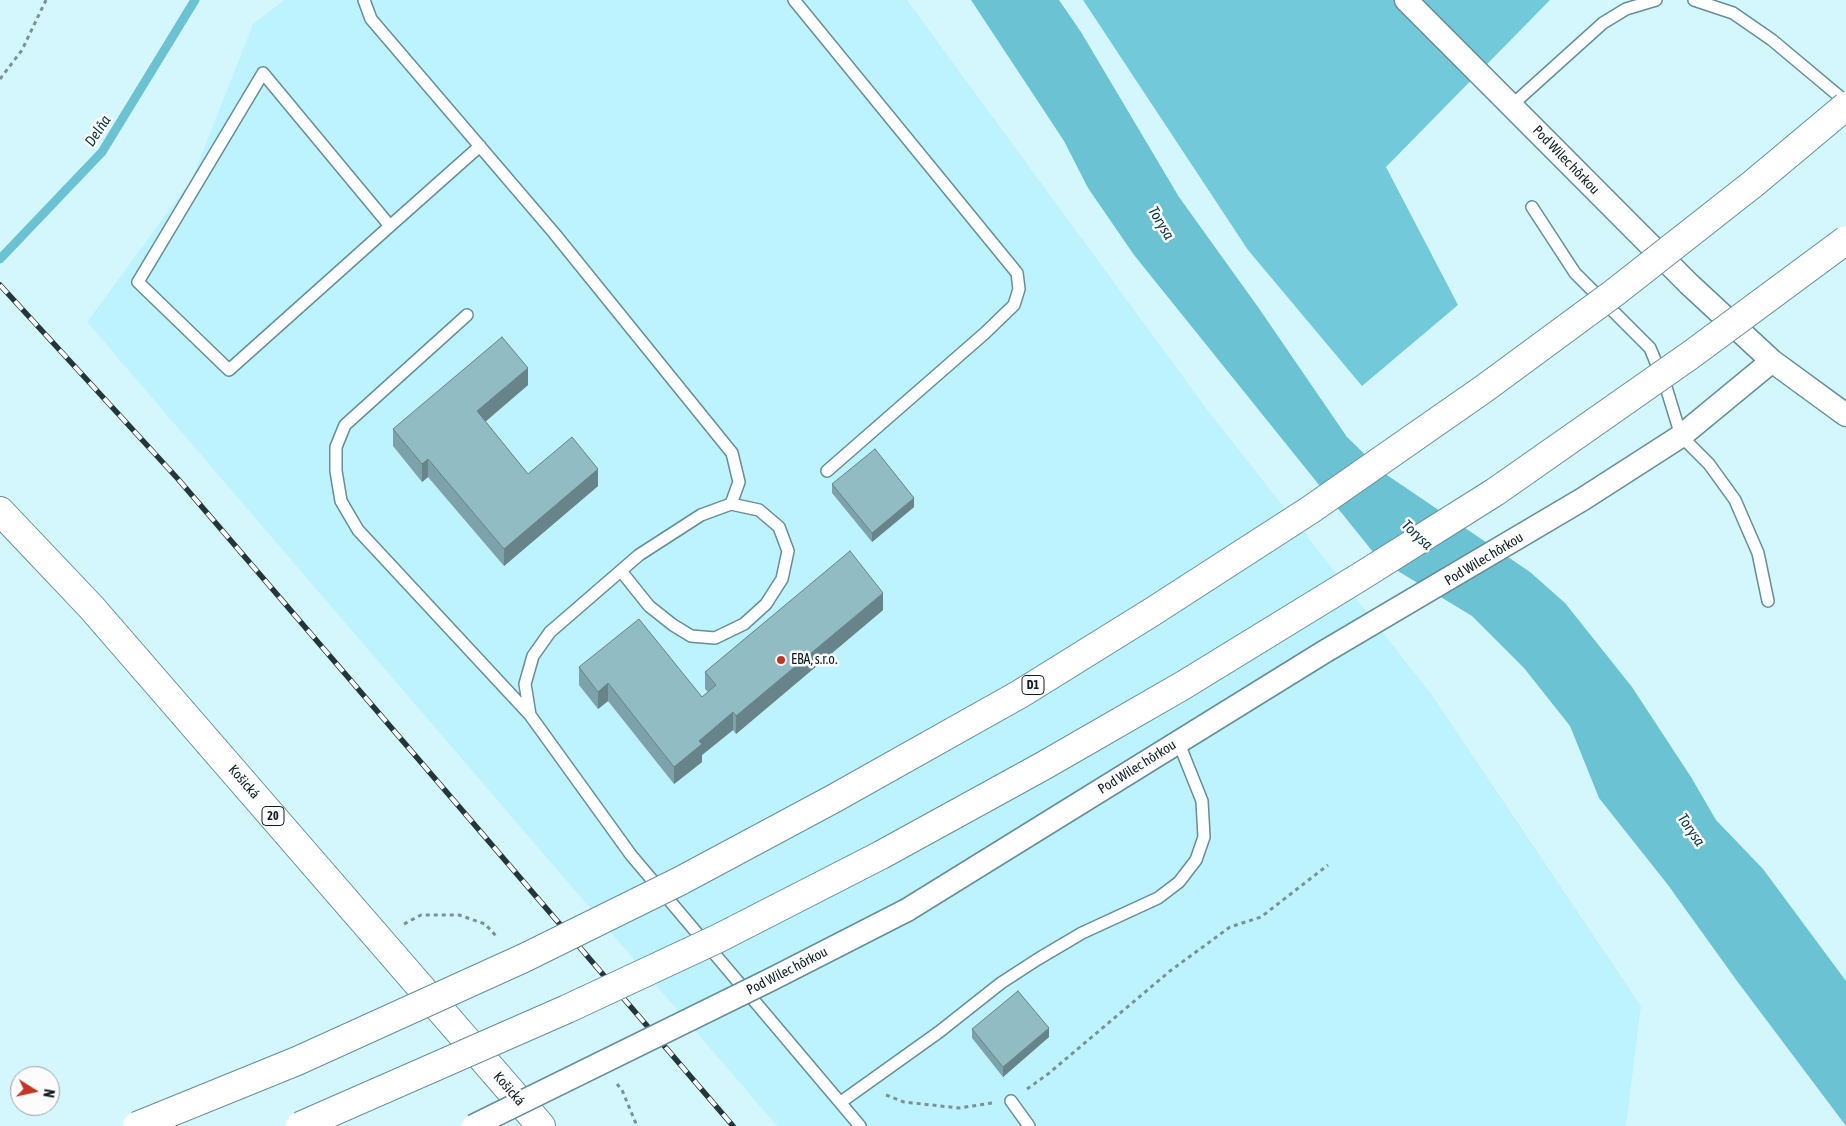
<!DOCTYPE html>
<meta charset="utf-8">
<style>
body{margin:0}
#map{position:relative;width:1846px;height:1126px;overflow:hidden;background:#d4f7fe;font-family:"Asap Condensed",sans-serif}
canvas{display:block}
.north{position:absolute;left:10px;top:1066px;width:50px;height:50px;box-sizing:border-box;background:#fcfcfc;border:1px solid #9ca3a4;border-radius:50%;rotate:100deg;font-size:14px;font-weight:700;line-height:20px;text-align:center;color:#0d1d21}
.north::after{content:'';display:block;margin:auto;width:18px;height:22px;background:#c33722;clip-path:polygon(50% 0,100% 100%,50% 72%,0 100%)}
</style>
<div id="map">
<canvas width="1846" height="1126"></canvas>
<div class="north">N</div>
</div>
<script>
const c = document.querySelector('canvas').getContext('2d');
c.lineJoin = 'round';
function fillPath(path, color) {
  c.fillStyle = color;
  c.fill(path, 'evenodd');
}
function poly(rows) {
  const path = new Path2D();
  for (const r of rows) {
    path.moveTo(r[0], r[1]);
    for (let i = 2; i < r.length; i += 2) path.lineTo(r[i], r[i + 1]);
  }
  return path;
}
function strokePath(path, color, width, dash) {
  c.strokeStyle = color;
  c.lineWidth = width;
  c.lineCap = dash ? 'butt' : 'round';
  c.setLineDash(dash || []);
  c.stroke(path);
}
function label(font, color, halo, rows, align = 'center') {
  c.font = font + ' "Asap Condensed",sans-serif';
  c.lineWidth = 5;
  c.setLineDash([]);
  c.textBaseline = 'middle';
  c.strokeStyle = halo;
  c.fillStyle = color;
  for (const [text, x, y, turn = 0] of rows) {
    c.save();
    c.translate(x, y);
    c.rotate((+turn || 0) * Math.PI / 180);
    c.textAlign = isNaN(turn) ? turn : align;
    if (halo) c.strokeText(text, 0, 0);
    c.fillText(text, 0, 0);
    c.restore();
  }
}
fillPath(poly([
 [284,0,907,0,1209,412,1432,695,1641,1006,1626,1126,777,1126,87,322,192,179,253,24]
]), '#bdf3fe');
fillPath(poly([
 [1083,0,1550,0,1386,167,1458,305,1362,386,1248,250]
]), '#71c9da');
fillPath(poly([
 [971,0,1059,0,1081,32,1179,197,1258,307,1347,437,1384,473,1530,572,1565,603,1632,687,1691,777,1716,820,1763,869,1846,981,1846,1126,1737,981,1668,885,1599,798,1570,726,1524,668,1472,616,1393,568,1373,552,1134,255,1088,188,1064,141]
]), '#6ac2d3');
strokePath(poly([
 [0,259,102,152,195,0]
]), '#6ac2d3', 9);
const service = poly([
 [364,0,371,19,554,233,732,453,739,482,731,504],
 [794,0,1017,273,1019,289,1014,305,985,333,827,471],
 [1694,0,1733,13,1772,40,1846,102],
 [1512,105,1603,23,1626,9,1656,0],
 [1532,207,1575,273,1650,348,1666,387,1681,436,1709,464,1735,500,1758,553,1768,601],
 [390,226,263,73,138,282,229,370,390,226,480,146],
 [467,315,345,425,336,447,336,471,341,501,358,530,530,715],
 [621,571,649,606,673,625,691,636,715,638,744,624,766,604,782,579,788,551,779,527,759,510,731,504,701,515,639,555,550,632,533,656,525,684,530,715,631,855,860,1126],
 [1011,1101,1029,1126],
 [841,1102,939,1032,1001,983,1038,959,1082,933,1158,898,1179,882,1196,860,1204,837,1202,801,1178,741]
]);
const minor = poly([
 [1406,0,1689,284,1772,361,1846,415],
 [907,910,1324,652,1583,499,1681,436,1772,361]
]);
const primary = poly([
 [0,511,92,608,541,1126]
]);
strokePath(service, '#658e96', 14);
strokePath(minor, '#658e96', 25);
strokePath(primary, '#658e96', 30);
strokePath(poly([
 [0,79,22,50,46,0],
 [404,924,421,915,459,915,485,924,498,938],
 [617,1084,622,1090,637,1126],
 [1027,1089,1048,1074,1170,971,1230,927,1261,917,1328,865],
 [886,1095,904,1102,959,1108,992,1103]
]), '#789298', 3, [4, 4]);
strokePath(service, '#fff', 11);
strokePath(minor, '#fff', 22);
strokePath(primary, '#fff', 28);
const rail = poly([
 [0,285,178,479,733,1126]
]);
strokePath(rail, '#24363a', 5.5);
strokePath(rail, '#fcfcfc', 4, [11]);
const minorBridge = poly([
 [473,1126,772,979,907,910]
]);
const motorwayBridge = poly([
 [137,1126,297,1061,524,958,680,881,833,799,1020,694,1152,612,1310,510,1485,388,1614,293,1754,183,1846,106],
 [300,1126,567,1009,719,938,881,855,1043,766,1182,686,1363,575,1495,492,1692,354,1846,240]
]);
strokePath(minorBridge, '#658e96', 25, []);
strokePath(motorwayBridge, '#658e96', 30, []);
strokePath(minorBridge, '#fff', 22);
strokePath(motorwayBridge, '#fff', 28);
fillPath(poly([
 [528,385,485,421,528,474,598,486,504,566,428,477,422,482,393,446,393,429],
 [832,484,914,507,872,542,832,493],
 [883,610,736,734,733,730,702,755,702,762,674,784,608,701,598,709,579,685,579,667,702,697,708,692,705,689,705,672],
 [972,1029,1049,1037,1003,1077,972,1038]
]), '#7ea2a9');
fillPath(poly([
 [528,368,528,385,477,429,477,411],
 [428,459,428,477,422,482,422,464],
 [598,469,598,486,504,566,504,549],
 [914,498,914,507,872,542,872,533],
 [883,593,883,610,736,734,736,716],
 [608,683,608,701,598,709,598,692],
 [733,712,733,730,702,755,702,762,674,784,674,767,699,741],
 [1049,1028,1049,1037,1003,1077,1003,1067]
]), '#668489');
const building = poly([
 [502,337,528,368,477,411,528,474,572,437,598,469,504,549,428,459,422,464,393,429,502,337],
 [875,449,914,498,872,533,832,484,875,449],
 [850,551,883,593,736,716,733,712,699,741,702,744,674,767,608,683,598,692,579,667,639,619,702,697,716,685,705,672,850,551],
 [1018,991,1049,1028,1003,1067,972,1029,1018,991]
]);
fillPath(building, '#92bcc4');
strokePath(building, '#668489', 1);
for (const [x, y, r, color] of [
 [781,660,5,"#c33722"]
]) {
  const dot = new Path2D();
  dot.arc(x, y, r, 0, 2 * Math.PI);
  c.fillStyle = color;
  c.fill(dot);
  strokePath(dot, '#fcfcfc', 2);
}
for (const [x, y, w] of [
 [1033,685,22],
 [273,816,22]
]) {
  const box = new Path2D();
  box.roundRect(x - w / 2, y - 9.5, w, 19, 4);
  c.fillStyle = '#fcfcfc';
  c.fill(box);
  strokePath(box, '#0d1d21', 1);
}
label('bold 12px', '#0d1d21', null, [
 ["D1",1033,685],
 ["20",273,816]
]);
label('14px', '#0d1d21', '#fcfcfc', [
 ["Pod Wilec hôrkou",1566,160,46],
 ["Pod Wilec hôrkou",1484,559,-31],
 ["Pod Wilec hôrkou",1137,767,-32],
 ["Košická",244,782,49],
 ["Pod Wilec hôrkou",787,971,-27],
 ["Košická",509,1089,49]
]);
label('14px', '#0d1d21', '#fcfcfc', [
 ["EBA, s.r.o.",791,660]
], 'left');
label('italic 15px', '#08343c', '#fcfcfc', [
 ["Delňa",98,131,-56],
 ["Torysa",1161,223,59],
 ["Torysa",1417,535,43],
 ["Torysa",1691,830,55]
]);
</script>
